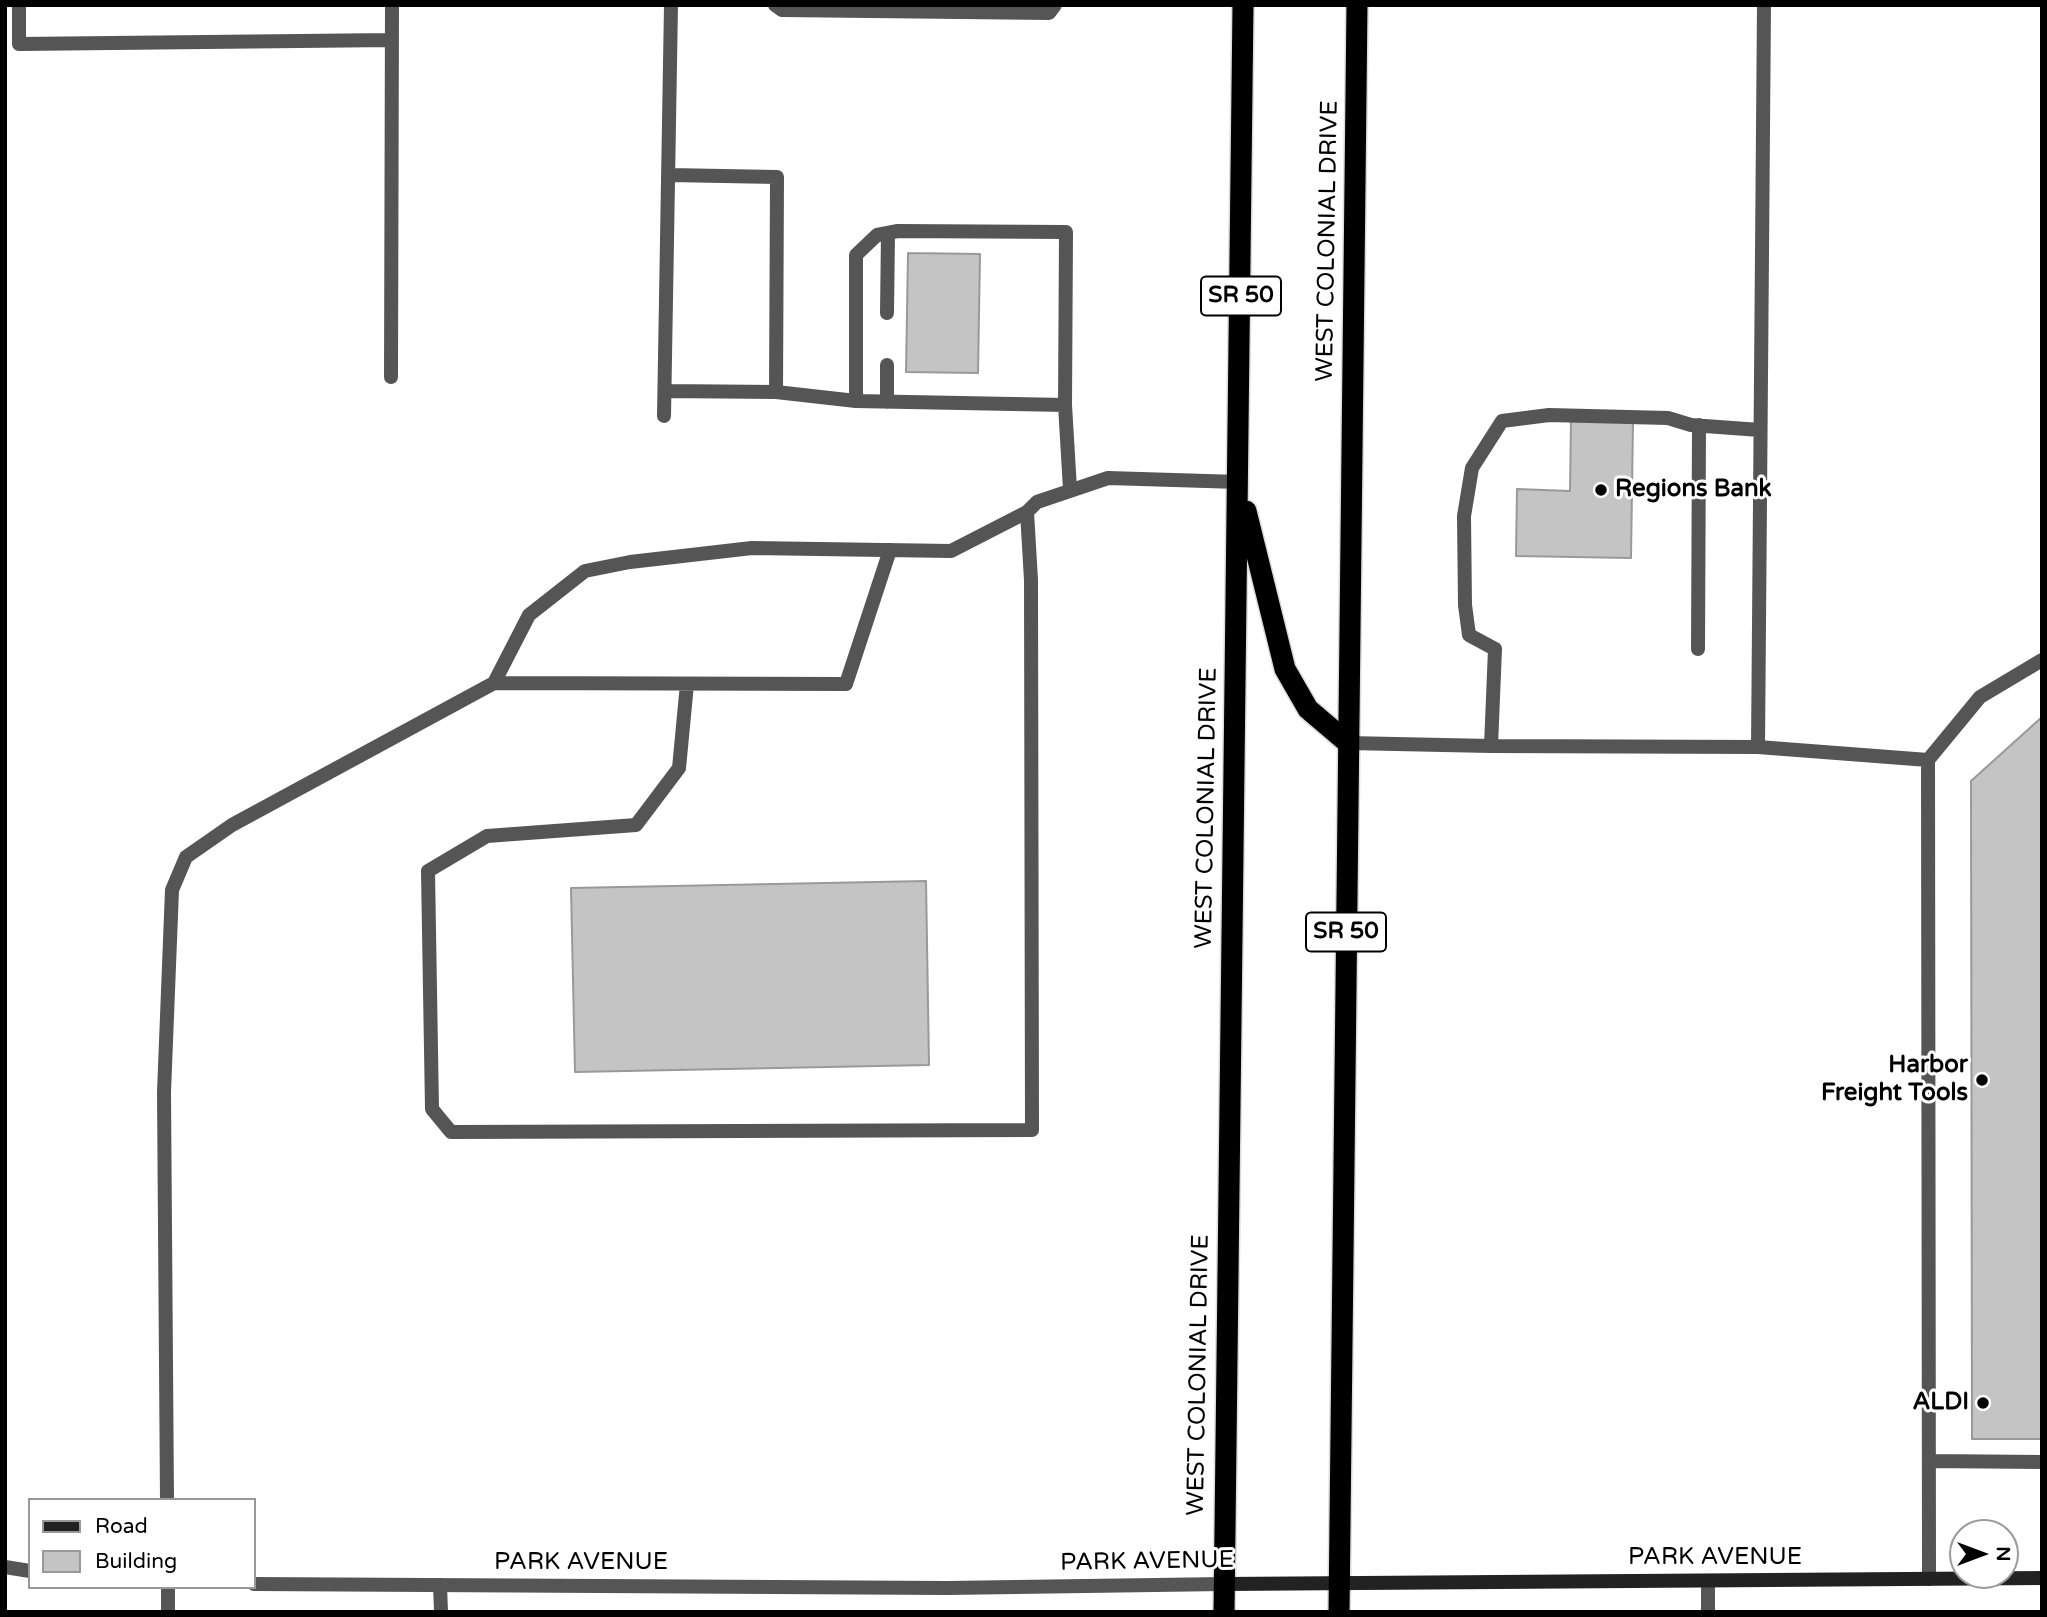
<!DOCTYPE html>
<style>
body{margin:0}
#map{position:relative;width:2047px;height:1617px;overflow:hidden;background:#fff;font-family:"Varela Round",sans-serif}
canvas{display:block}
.frame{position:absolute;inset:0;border:7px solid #000;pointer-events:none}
.legend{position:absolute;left:28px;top:1498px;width:228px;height:91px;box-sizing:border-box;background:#fff;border:2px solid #999;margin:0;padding:9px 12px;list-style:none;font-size:21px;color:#000}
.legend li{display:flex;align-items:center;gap:14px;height:35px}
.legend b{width:35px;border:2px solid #999}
.north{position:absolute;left:1949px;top:1519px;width:70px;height:70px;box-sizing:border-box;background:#fff;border:2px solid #999;border-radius:50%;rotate:90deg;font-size:19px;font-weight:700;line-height:28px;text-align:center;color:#000}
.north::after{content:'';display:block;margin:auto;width:24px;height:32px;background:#000;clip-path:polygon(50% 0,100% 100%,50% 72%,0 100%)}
</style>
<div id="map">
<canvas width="2047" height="1617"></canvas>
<div class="frame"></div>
<ul class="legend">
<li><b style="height:9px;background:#222"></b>Road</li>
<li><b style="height:19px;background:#c4c4c4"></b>Building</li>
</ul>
<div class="north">N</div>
</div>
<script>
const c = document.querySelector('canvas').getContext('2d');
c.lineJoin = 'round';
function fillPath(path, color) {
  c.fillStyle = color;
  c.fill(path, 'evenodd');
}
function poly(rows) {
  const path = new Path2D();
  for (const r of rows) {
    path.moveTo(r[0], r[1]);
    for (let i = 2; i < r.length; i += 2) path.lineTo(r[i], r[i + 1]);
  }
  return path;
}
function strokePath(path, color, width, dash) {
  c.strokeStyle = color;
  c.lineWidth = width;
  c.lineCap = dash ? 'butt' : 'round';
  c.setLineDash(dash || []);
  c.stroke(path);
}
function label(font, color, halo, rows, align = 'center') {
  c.font = font + ' "Varela Round",sans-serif';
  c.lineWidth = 6;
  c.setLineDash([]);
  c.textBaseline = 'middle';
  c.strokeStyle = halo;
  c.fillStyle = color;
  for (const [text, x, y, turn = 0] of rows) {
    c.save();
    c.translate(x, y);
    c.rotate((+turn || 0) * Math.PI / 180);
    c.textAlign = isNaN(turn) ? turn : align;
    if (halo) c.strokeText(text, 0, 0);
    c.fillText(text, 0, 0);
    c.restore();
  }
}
const building = poly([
 [908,253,980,254,978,373,906,372,908,253],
 [1571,421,1633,422,1631,558,1516,556,1517,489,1570,491,1571,421],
 [2042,717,2042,1439,1972,1439,1971,781,2042,717],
 [926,881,929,1065,575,1072,571,888,926,881]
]);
fillPath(building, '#c4c4c4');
strokePath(building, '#999', 2);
const highway = poly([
 [1246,511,1285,669,1308,709,1348,743],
 [1224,1612,1243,5],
 [1339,1612,1357,5]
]);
strokePath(highway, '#dbdbdb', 24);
strokePath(poly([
 [19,5,19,44,392,40],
 [775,5,782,10,1049,13,1055,5],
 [669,175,777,177,776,392],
 [887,313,888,233],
 [391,377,392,5],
 [665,391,776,392,856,401,1065,405],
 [856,401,856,255,877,235,898,231,1066,232,1065,405,1070,489],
 [887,402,887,365],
 [664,416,671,5],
 [1698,649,1699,425],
 [494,683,846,684,890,550],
 [687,684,679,768,636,825,487,836,428,871,432,1109,451,1132,1032,1130,1031,580,1027,512],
 [1348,743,1491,746,1758,747,1928,760],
 [1491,746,1495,649,1469,635,1465,605,1464,516,1472,468,1502,421,1549,415,1668,418,1691,425,1760,430],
 [1758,747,1764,5],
 [1929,1461,2042,1462],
 [167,1500,164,1092,172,890,186,857,232,825,494,683,529,615,585,571,630,562,752,548,951,551,1027,512,1037,502,1108,478,1239,482],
 [1929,1579,1928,760,1980,697,2042,660],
 [440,1585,441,1612],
 [168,1612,168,1587],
 [1708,1612,1708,1581]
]), '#555', 14);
strokePath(poly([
 [5,1567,30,1571],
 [254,1584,947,1588,1224,1584]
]), '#555', 14);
strokePath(poly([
 [1224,1584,2042,1578]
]), '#222', 14);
strokePath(highway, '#000', 21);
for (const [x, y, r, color] of [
 [1601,490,7,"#000"],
 [1982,1080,7,"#000"],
 [1983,1403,7,"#000"]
]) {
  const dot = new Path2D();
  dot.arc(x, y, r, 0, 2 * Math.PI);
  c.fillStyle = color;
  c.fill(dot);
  strokePath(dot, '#fff', 2.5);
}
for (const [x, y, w] of [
 [1241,296,80],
 [1346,932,80]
]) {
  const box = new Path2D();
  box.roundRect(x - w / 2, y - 19.5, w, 39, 5);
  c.fillStyle = '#fff';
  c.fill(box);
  strokePath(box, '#000', 2);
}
label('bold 23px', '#000', null, [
 ["SR 50",1241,296],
 ["SR 50",1346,932]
]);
label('24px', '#000', '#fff', [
 ["WEST COLONIAL DRIVE",1328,241,-89],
 ["WEST COLONIAL DRIVE",1207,808,-89],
 ["WEST COLONIAL DRIVE",1199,1375,-89],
 ["PARK AVENUE",1715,1558],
 ["PARK AVENUE",1147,1562,-1],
 ["PARK AVENUE",581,1563]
]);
label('bold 24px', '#000', '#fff', [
 ["Regions Bank",1615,490,"left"],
 ["Harbor",1968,1066],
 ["Freight Tools",1968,1094],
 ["ALDI",1969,1403]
], 'right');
</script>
